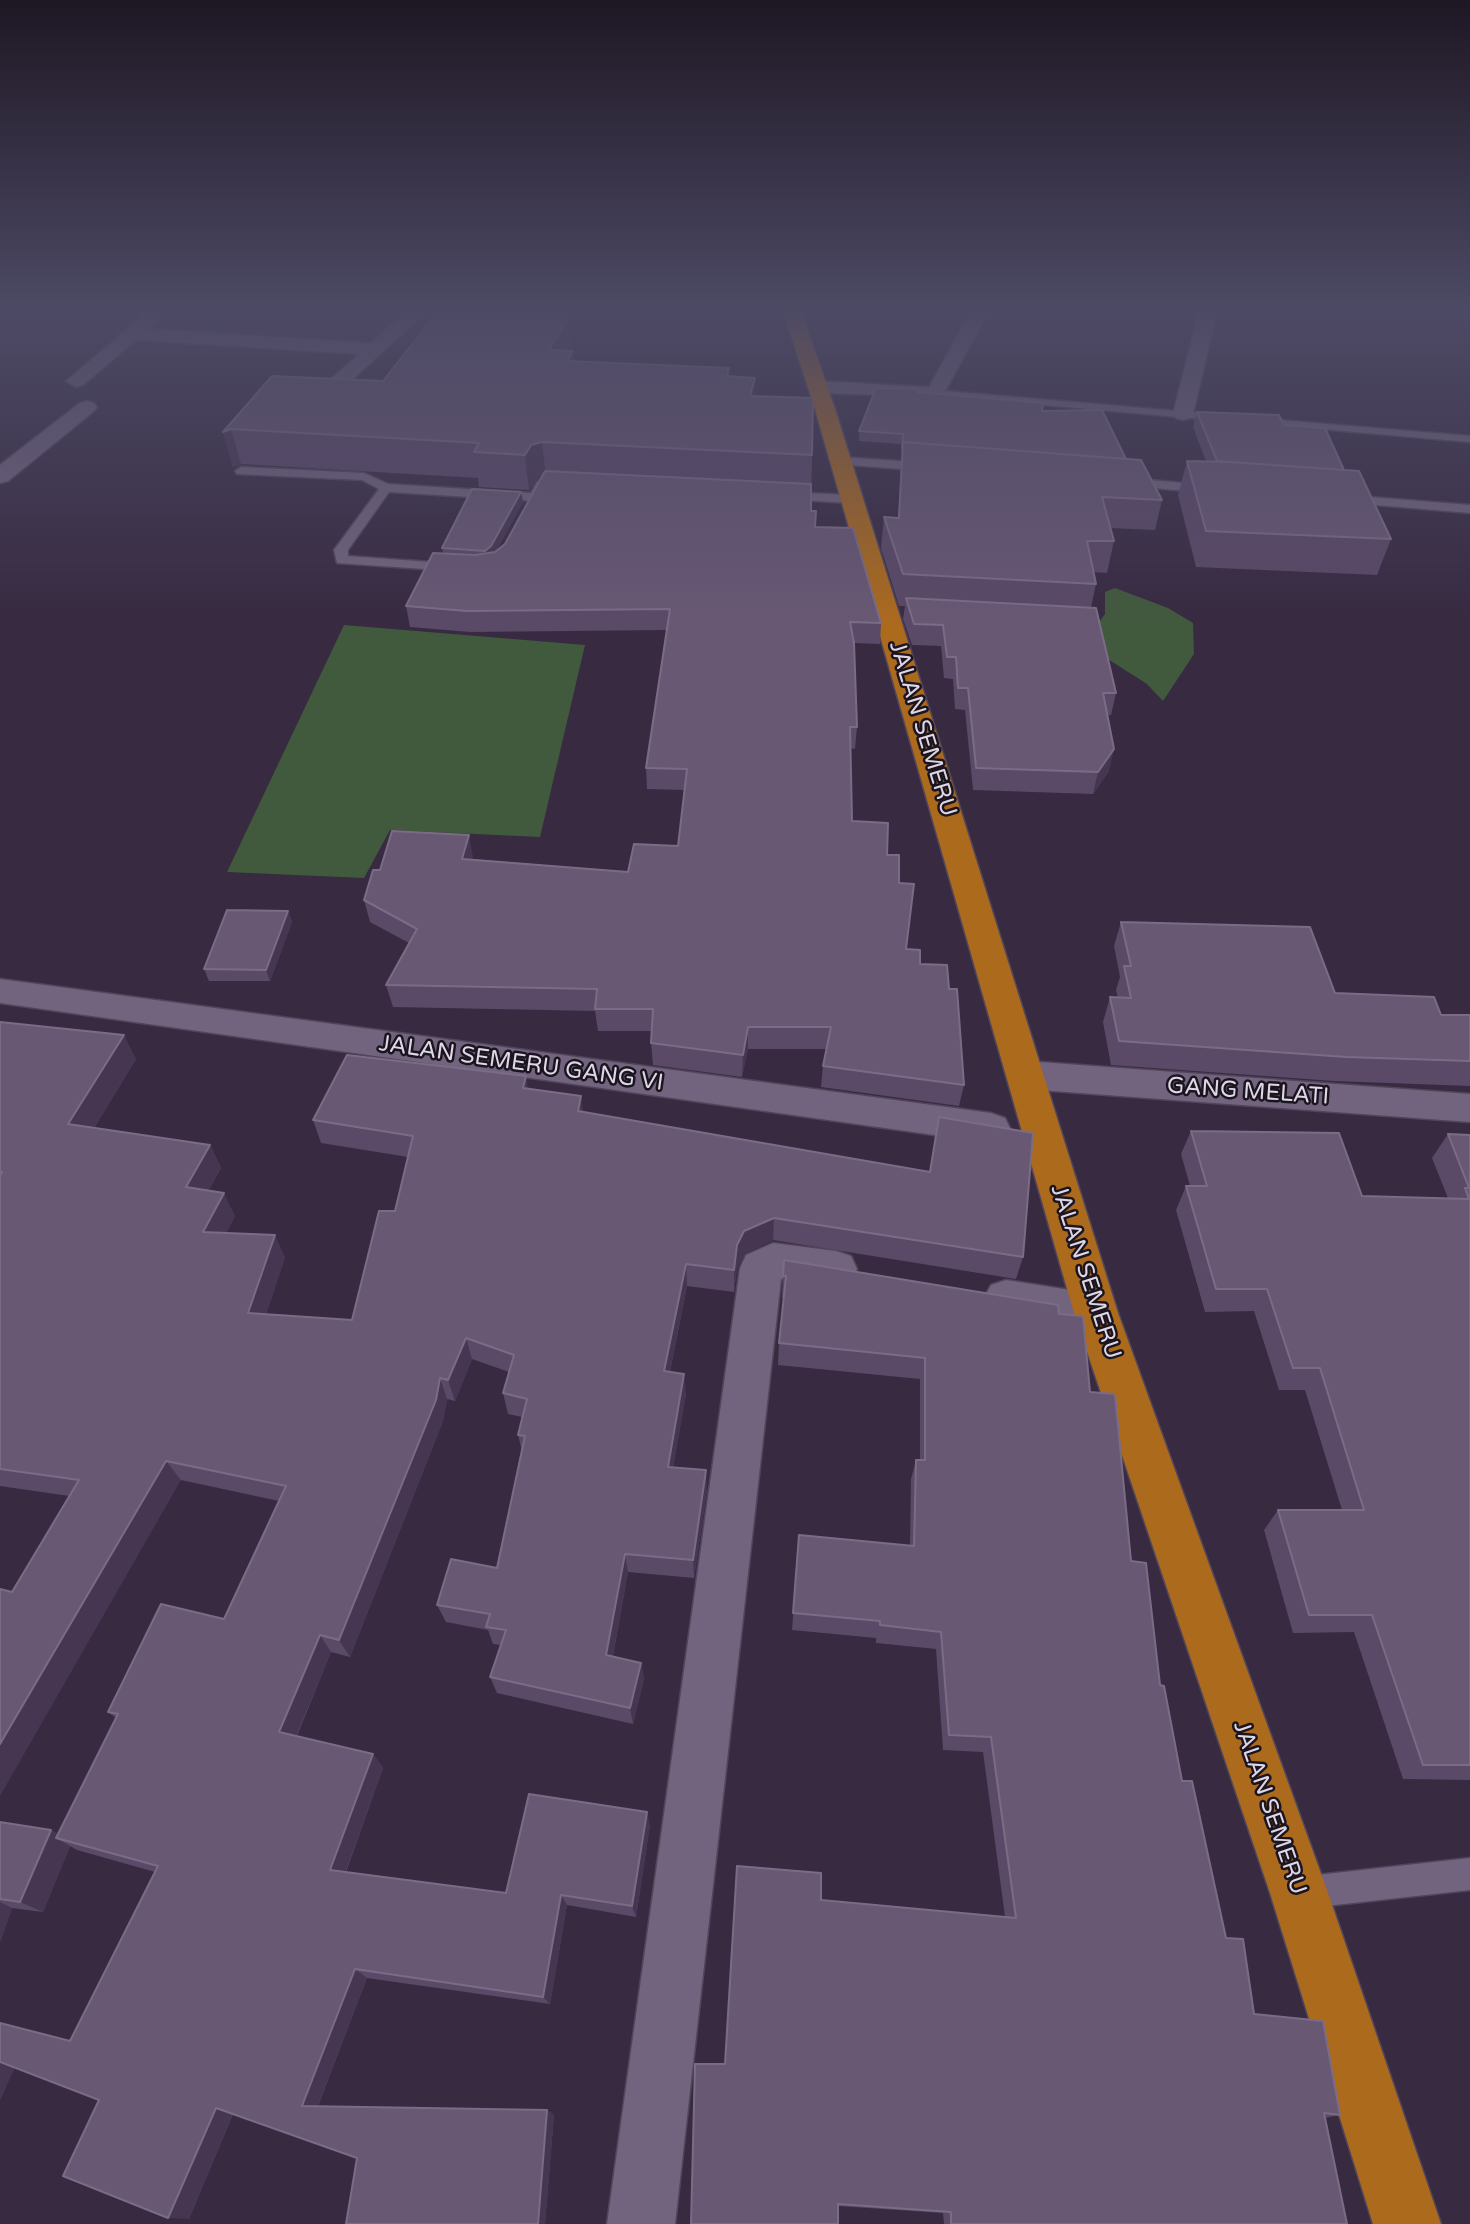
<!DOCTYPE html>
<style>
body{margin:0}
canvas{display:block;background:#372a41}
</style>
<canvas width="1470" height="2224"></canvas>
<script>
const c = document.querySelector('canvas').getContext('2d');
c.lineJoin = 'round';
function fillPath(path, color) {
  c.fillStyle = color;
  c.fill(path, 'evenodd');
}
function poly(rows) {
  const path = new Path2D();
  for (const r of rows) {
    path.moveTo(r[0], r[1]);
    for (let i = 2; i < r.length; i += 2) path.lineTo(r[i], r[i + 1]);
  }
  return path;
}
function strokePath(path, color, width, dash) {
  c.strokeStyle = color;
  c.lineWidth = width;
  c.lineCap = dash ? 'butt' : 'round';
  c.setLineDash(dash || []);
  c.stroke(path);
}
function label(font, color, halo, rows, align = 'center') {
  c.font = font + ' "Varela Round",sans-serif';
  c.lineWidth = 5;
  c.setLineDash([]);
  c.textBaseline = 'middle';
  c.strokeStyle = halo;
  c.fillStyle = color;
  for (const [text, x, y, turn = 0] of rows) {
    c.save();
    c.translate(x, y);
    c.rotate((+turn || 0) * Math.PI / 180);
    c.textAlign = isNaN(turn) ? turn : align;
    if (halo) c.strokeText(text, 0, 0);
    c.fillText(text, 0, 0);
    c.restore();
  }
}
fillPath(poly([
 [1115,588,1168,608,1193,623,1194,654,1163,701,1147,684,1103,656,1097,625,1105,614,1105,592],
 [344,625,585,645,540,837,390,830,364,878,227,872]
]), '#41593d');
const service = poly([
 [935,390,1223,415,1229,418,1223,421,931,395,930,393,935,390],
 [1255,418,1470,436,1470,442,1251,423,1251,419,1255,418],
 [840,457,929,463,935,467,929,471,836,464,836,458,840,457],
 [241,467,364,473,388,484,531,493,537,482,550,480,556,484,546,488,539,500,535,501,389,492,348,550,348,556,458,564,460,567,453,571,337,563,334,550,379,489,362,480,237,474,235,471,241,467],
 [1125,478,1208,485,1214,489,1208,493,1121,485,1119,482,1125,478],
 [782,492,852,495,858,499,852,503,778,499,776,496,782,492],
 [1345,495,1470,505,1470,513,1341,502,1341,496,1345,495],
 [1470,1858,1470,1890,1299,1909,1288,1904,1283,1893,1288,1882,1299,1877,1470,1858]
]);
const minor = poly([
 [407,311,427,311,328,402,321,404,314,402,311,398,314,394,359,354,136,340,83,385,76,387,66,381,146,313,152,312,161,317,148,329,371,343,407,311],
 [971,311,989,311,942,397,818,393,811,391,808,387,811,383,818,381,929,387,971,311],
 [1199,311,1217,311,1193,414,1190,418,1183,420,1176,418,1173,414,1199,311],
 [87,401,94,403,97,407,94,411,8,481,0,483,0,465,80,403,87,401],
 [0,979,991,1113,1005,1118,1010,1128,1005,1138,991,1143,0,1003,0,979],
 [1026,1061,1470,1094,1470,1122,1026,1089,1013,1085,1007,1075,1013,1065,1026,1061],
 [773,1243,836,1251,851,1256,857,1269,851,1282,836,1287,781,1279,675,2224,607,2224,740,1268,746,1255,773,1243],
 [1006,1280,1096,1294,1111,1300,1118,1313,1111,1326,1096,1332,1006,1316,991,1311,984,1298,991,1285,1006,1280]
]);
const trunk = poly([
 [783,311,801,311,835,409,1118,1313,1328,1893,1441,2224,1373,2224,1270,1893,1074,1313,815,409,783,311]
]);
strokePath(service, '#504559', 3);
strokePath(minor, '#504559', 3);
strokePath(trunk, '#504559', 3);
fillPath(service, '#72647e');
fillPath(minor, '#72647e');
fillPath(trunk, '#ac6a1d');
fillPath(poly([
 [572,348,570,351,573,351,574,361,729,376,754,396,812,455,811,511,815,527,881,623,880,644,854,643,857,727,855,749,850,748,852,821,887,855,899,883,906,949,920,964,949,989,964,1085,959,1106,821,1087,823,1066,826,1049,748,1049,742,1077,653,1065,651,1043,652,1031,598,1031,595,1011,393,1007,386,985,409,943,370,922,364,900,380,870,473,857,472,859,628,872,678,846,685,790,647,789,646,768,667,630,470,632,410,627,406,606,443,553,442,548,521,492,523,502,496,551,505,544,541,479,535,481,529,490,479,487,478,478,241,464,233,467,223,432,383,381],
 [917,392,1042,411,1126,459,1162,500,1155,530,1110,528,1114,541,1107,573,1094,572,1096,584,1091,607,1116,693,1111,715,1107,715,1109,771,1093,794,973,790,965,710,955,709,953,679,944,678,941,646,912,645,903,619,905,606,899,606,881,548,884,517,898,518,902,444,859,441,859,431],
 [1197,412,1284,425,1344,470,1391,539,1377,575,1196,567,1178,495,1187,461,1206,461,1193,427],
 [288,911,292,922,270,981,209,981,204,969],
 [1121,922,1335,993,1441,1015,1470,1015,1470,1086,1334,1081,1111,1065,1103,1022,1110,997,1118,998,1116,990,1120,977,1114,946],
 [0,1021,136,1059,94,1128,210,1145,221,1168,209,1190,235,1216,226,1233,285,1257,266,1314,352,1320,395,1211,408,1157,321,1143,313,1120,528,1089,583,1112,1023,1257,1016,1279,773,1240,744,1254,737,1268,734,1292,687,1286,670,1372,686,1394,673,1467,707,1489,694,1578,628,1572,613,1656,641,1663,644,1679,633,1724,497,1693,490,1677,501,1645,493,1644,488,1630,446,1622,437,1605,497,1568,522,1451,518,1435,522,1417,508,1414,503,1393,509,1372,472,1359,455,1401,447,1399,443,1421,350,1657,331,1652,297,1736,373,1754,383,1768,346,1872,506,1893,650,1825,636,1917,567,1905,550,2004,367,1978,318,2106,547,2110,554,2115,545,2224,346,2224,357,2158,233,2114,189,2219,99,2100,14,2068,0,2100,0,2023,70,2041,155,1872,77,1850,70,1846,43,1912,12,1908,0,1942,0,1822,51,1830,58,1834,116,1718,108,1712,224,1619,279,1501,181,1480,12,1592,69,1496,0,1486],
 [1191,1131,1362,1196,1448,1198,1432,1158,1448,1134,1470,1135,1470,1780,1403,1779,1354,1632,1293,1633,1264,1530,1278,1510,1342,1510,1305,1390,1279,1390,1254,1311,1205,1312,1176,1210,1186,1186,1190,1186,1181,1154],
 [783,1276,1059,1314,1090,1392,1131,1561,1182,1781,1226,1938,1254,2014,1340,2115,1325,2118,1347,2224,944,2224,943,2213,838,2206,725,2064,821,1900,1005,1917,983,1752,943,1750,936,1649,876,1643,876,1638,792,1630,799,1535,910,1546,911,1479,916,1460,920,1460,920,1379,778,1365,779,1343,784,1298,782,1298]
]), '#5a4967');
fillPath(poly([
 [569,316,572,348,552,383,549,350],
 [573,351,576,384,567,361],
 [755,378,754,411,750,396],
 [231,429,241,464,233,467,223,432],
 [542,442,546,477,535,481,529,490,525,455,531,445],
 [521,492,523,502,493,556,486,561,485,551],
 [1114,749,1109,771,1093,794,1098,772],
 [469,835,473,857,467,881,462,859],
 [288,911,292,922,270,981,266,970],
 [748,1027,748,1049,742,1077,743,1055],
 [124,1035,136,1059,82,1147,68,1124],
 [526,1076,530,1100,523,1088],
 [581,1096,584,1119,578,1111],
 [210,1145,221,1168,198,1210,186,1187],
 [224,1193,235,1216,215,1255,203,1232],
 [774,1218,773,1240,744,1254,737,1268,734,1292,734,1270,737,1245,744,1231],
 [275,1235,285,1257,260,1334,248,1313],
 [686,1264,687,1286,666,1392,664,1371],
 [466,1338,472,1359,455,1401,448,1380],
 [684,1374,686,1394,670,1486,668,1467],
 [440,1378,447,1399,443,1421,350,1657,339,1640],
 [166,1461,181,1480,0,1796,0,1744],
 [706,1470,707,1489,694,1578,693,1560],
 [625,1554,628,1572,610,1671,606,1655],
 [320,1635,331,1652,292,1746,279,1732],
 [641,1663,644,1679,633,1724,630,1708],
 [373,1754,383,1768,342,1881,330,1870],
 [647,1812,650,1825,636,1917,632,1906],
 [51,1830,72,1842,56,1838,70,1846,43,1912,20,1902],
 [561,1895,567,1905,550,2004,543,1997],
 [0,1902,12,1908,0,1942],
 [355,1969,367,1978,316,2110,302,2106],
 [0,2061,16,2065,0,2100],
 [216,2108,233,2113,189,2219,168,2218],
 [547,2110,554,2115,545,2224,538,2224]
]), '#463652');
const building = poly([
 [438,311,466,311,569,316,549,350,573,351,567,361,729,368,727,376,755,378,750,396,813,398,812,455,542,442,531,445,525,455,474,452,479,443,231,429,223,432,272,376,383,381,438,311],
 [876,388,917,389,917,392,1043,403,1042,411,1102,410,1126,459,903,442,902,449,903,434,859,431,876,388],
 [1197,412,1279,415,1284,425,1325,428,1344,470,1217,461,1197,412],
 [903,442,1141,460,1162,500,1102,497,1114,541,1087,541,1096,584,903,574,884,517,899,518,903,442],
 [1187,461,1229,462,1359,471,1391,539,1206,531,1187,461],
 [545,471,811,484,811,511,816,511,815,527,853,528,881,623,850,622,854,643,857,727,850,727,852,821,888,823,887,855,899,855,899,883,914,884,906,949,920,950,920,964,947,965,949,989,957,989,964,1085,823,1066,831,1027,748,1027,743,1055,651,1043,653,1009,595,1009,597,989,386,985,417,929,364,900,373,870,380,870,392,831,469,835,462,859,628,872,634,844,678,846,687,769,646,768,670,609,467,611,406,606,433,553,475,555,495,552,505,544,545,471],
 [472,489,521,492,491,546,485,551,442,548,472,489],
 [906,598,1096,608,1116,693,1103,693,1114,749,1098,772,976,768,968,688,958,688,956,657,947,657,943,625,914,624,906,598],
 [227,910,288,911,266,970,204,969,227,910],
 [1121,922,1310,927,1335,993,1434,997,1441,1015,1470,1015,1470,1061,1346,1057,1119,1041,1110,997,1131,998,1124,966,1131,966,1121,922],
 [0,1022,124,1035,68,1124,210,1145,186,1187,224,1193,203,1232,275,1235,248,1313,352,1320,379,1211,395,1211,413,1136,313,1120,347,1055,526,1076,523,1088,581,1096,578,1111,930,1172,939,1117,1033,1133,1023,1257,774,1218,744,1231,737,1245,734,1270,686,1264,664,1371,684,1374,668,1467,706,1470,693,1560,625,1554,606,1655,641,1663,630,1708,490,1677,506,1630,486,1627,490,1614,437,1605,451,1559,497,1568,525,1436,518,1435,527,1399,503,1393,514,1355,466,1338,448,1380,440,1378,436,1400,339,1640,320,1635,279,1732,373,1754,330,1870,506,1893,529,1794,647,1812,632,1906,561,1895,543,1997,355,1969,302,2106,547,2110,538,2224,346,2224,357,2158,216,2108,168,2218,63,2176,99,2100,0,2062,0,2023,70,2041,158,1866,56,1838,118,1714,108,1712,161,1604,224,1619,286,1486,166,1461,0,1744,0,1589,12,1592,79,1480,0,1469,0,1176,2,1172,0,1172,0,1022],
 [1191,1131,1339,1133,1362,1196,1469,1199,1465,1188,1469,1188,1448,1134,1470,1135,1470,1765,1423,1765,1372,1615,1309,1615,1278,1510,1364,1510,1320,1368,1293,1368,1267,1289,1216,1289,1186,1186,1207,1186,1191,1131],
 [784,1260,1058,1305,1059,1314,1083,1316,1090,1392,1115,1394,1131,1561,1146,1563,1160,1685,1164,1686,1182,1781,1192,1781,1226,1938,1243,1939,1254,2014,1323,2021,1340,2115,1324,2113,1347,2224,951,2224,951,2212,838,2204,838,2224,691,2224,695,2064,725,2064,737,1866,821,1873,821,1900,1016,1918,991,1737,949,1735,941,1632,880,1625,880,1621,793,1613,799,1535,914,1546,916,1460,925,1460,925,1358,779,1343,786,1276,783,1276,784,1260],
 [0,1822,51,1830,20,1902,0,1899,0,1822]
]);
fillPath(building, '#685874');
strokePath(building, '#7b6c86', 2);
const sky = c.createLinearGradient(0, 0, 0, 623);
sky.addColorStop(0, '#1e1724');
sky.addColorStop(0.5, '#4d4a65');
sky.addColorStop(1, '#4d4a6500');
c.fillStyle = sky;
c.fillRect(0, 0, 1470, 623);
label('23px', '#dfd7e6', '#1b1520', [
 ["JALAN SEMERU",922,729,73],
 ["JALAN SEMERU GANG VI",521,1064,8],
 ["GANG MELATI",1248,1092,4],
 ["JALAN SEMERU",1085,1272,72],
 ["JALAN SEMERU",1269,1808,71]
]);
</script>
